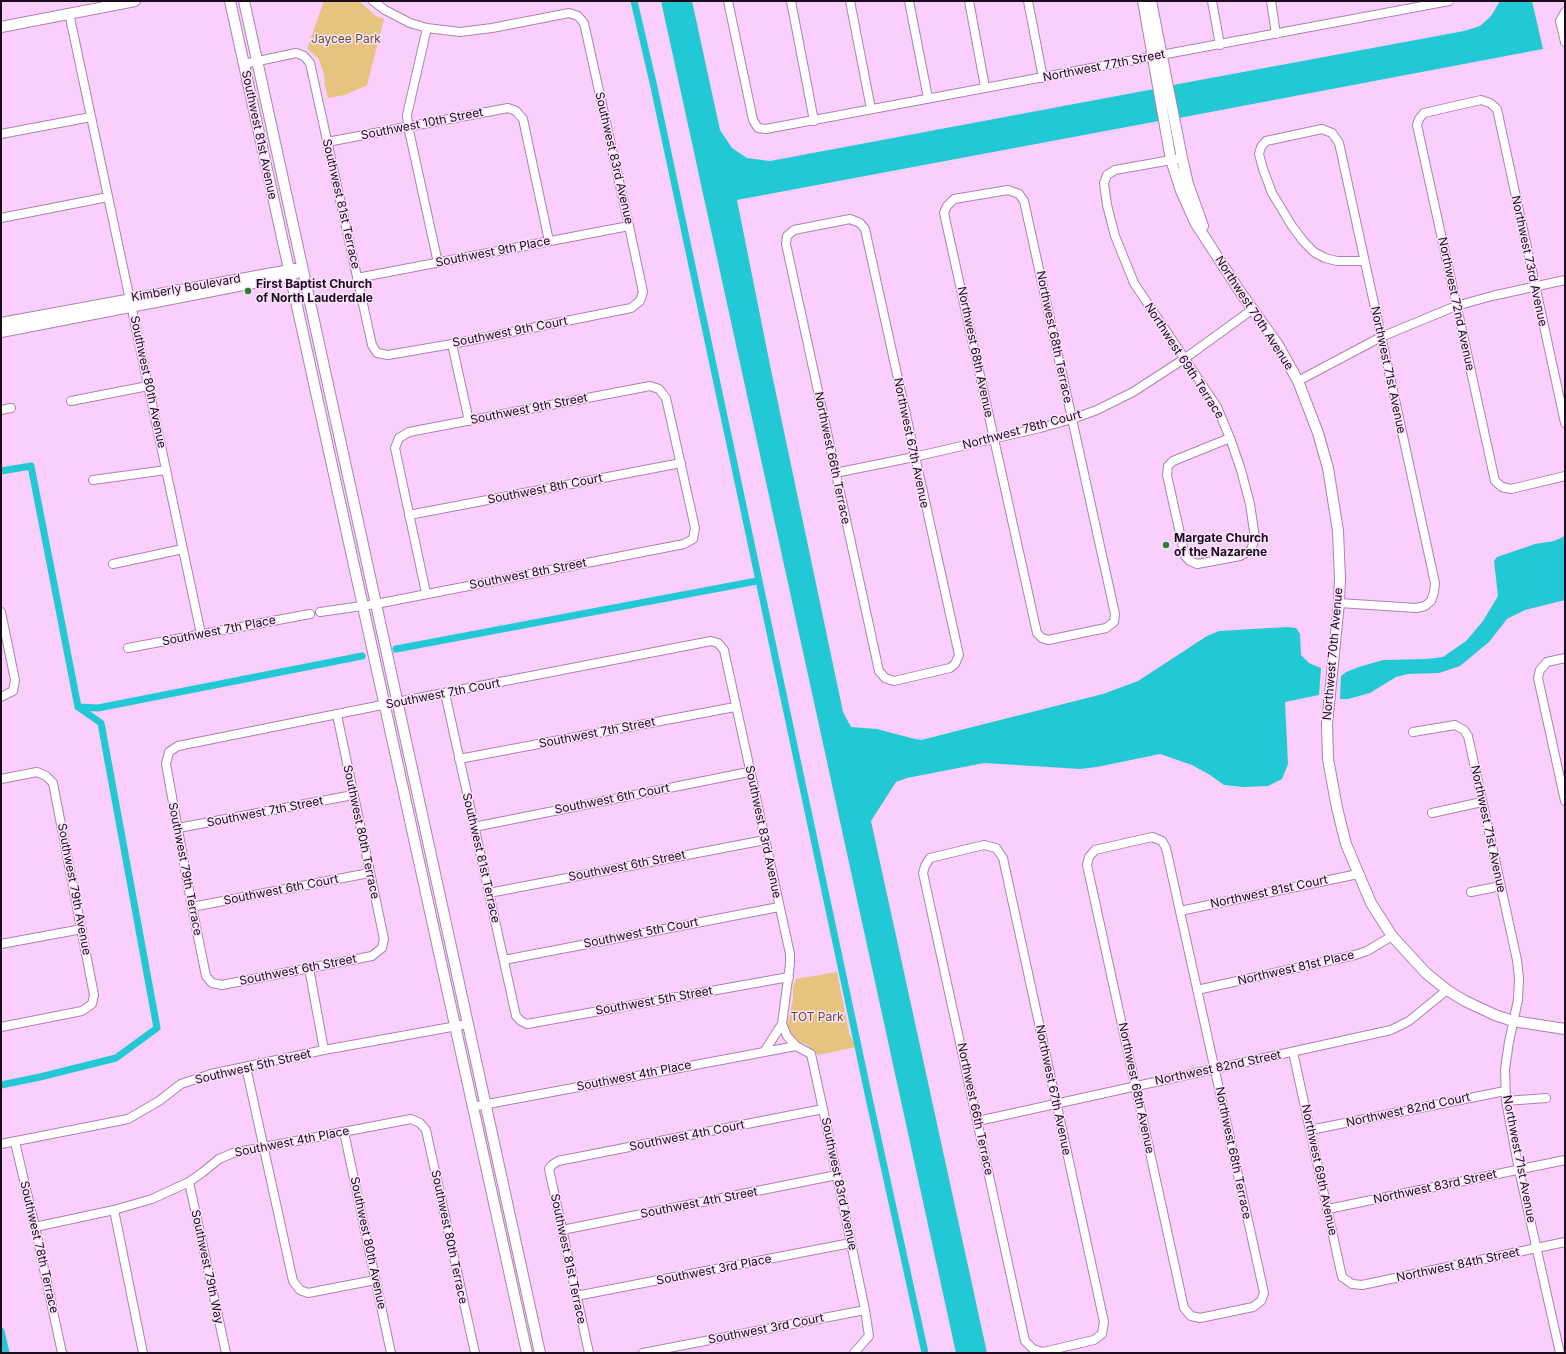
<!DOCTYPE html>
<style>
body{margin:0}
#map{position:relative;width:1566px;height:1354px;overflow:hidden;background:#facefd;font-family:Inter,sans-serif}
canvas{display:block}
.frame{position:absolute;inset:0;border:2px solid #1a0c1c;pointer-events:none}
</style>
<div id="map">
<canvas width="1566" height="1354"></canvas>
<div class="frame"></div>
</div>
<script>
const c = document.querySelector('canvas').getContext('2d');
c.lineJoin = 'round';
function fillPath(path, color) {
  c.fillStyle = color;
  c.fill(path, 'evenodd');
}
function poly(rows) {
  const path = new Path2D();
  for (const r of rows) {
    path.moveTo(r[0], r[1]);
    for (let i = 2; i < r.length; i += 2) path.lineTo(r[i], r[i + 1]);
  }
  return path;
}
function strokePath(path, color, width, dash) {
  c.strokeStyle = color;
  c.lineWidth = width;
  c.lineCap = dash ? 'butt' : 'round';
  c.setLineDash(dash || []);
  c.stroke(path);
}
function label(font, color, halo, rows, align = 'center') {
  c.font = font + ' Inter,sans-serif';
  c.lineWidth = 3;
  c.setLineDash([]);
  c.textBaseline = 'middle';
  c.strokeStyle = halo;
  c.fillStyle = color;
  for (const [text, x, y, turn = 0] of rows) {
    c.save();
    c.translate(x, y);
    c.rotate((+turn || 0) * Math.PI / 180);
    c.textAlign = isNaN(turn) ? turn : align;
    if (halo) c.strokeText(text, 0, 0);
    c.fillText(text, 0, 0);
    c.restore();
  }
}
fillPath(poly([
 [324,1,359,1,376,16,384,19,367,85,345,95,328,98,325,86,324,75,319,59,308,49,308,46],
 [837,972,849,1033,856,1047,818,1055,806,1044,796,1041,787,1026,793,999,793,987,796,979]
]), '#e6c47f');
fillPath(poly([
 [661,1,692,1,720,130,732,148,747,158,770,161,1154,89,1159,121,737,200,770,365,843,712,851,727,877,729,911,738,921,740,1103,694,1138,681,1207,636,1219,631,1287,627,1296,628,1300,634,1301,655,1309,663,1321,668,1319,695,1285,702,1288,764,1282,779,1268,786,1243,787,1224,785,1210,775,1192,765,1160,754,1097,767,1080,769,984,763,907,778,896,782,871,821,987,1353,956,1353],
 [1500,1,1532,1,1543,49,1179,118,1173,85,1464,31,1480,26,1491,16],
 [1565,536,1565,600,1525,610,1507,619,1489,642,1460,666,1439,673,1408,674,1396,677,1370,693,1348,699,1340,699,1341,676,1346,672,1359,667,1383,660,1427,659,1443,657,1466,641,1483,621,1498,596,1494,561,1497,557,1535,544,1554,541]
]), '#23c8d5');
strokePath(poly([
 [634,1,654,87,869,1098,925,1353],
 [1,471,31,466,78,707,101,723,157,1028,116,1058,40,1077,1,1085],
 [396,649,757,581],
 [78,707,98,708,362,656],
 [1,1331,6,1353]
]), '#23c8d5', 7);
const minor = poly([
 [728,1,753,120,758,128,766,129,1449,1],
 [791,1,814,121],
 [850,1,871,109],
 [909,1,928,98],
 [969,1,985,87],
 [1028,1,1043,78],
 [1212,1,1220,45],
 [1271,1,1276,34],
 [1565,12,1560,21,1565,42],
 [69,13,201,634],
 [427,28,407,115,408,126,438,263],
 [244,64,296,53,304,56,310,63,372,345,377,353,388,355,452,344,631,308,640,301,643,292,629,226,584,23,578,16,569,13,492,28,460,32,427,28,410,23,385,10,373,1],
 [1,134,91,117],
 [327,142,508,108,516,111,523,119,549,241],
 [1177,159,1115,170,1107,175,1104,183,1107,205,1115,236,1134,283,1217,407,1230,438,1241,470,1250,504,1255,538,1251,550,1240,556,1197,564,1190,561,1185,556,1167,475,1168,466,1173,461,1230,438],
 [1008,190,1019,194,1024,201,1115,614,1114,622,1106,628,1048,640,1042,638,1037,633,944,213,947,206,954,199,1008,190],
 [1,218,108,197],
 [850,219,860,223,865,229,959,655,955,664,950,668,894,681,885,678,879,671,786,244,787,236,794,230,850,219],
 [357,278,629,226],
 [452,344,469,421],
 [1298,381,1381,337,1456,306,1492,296,1565,280],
 [71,401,148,386],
 [1,410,11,408],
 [1565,423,1497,109,1490,103,1481,100,1424,113,1419,119,1417,125,1495,481,1502,487,1511,489,1565,476],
 [835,473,914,457,1040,428,1072,419,1097,410,1133,392,1184,359,1253,309],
 [93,480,166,470],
 [409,515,681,463],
 [113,564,183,549],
 [1339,603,1416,608,1425,606,1431,601,1434,592,1435,583,1339,143,1332,133,1322,129,1266,141,1261,147,1259,154,1263,169,1272,193,1292,226,1304,242,1314,252,1325,258,1337,261,1364,261],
 [1,612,15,680,13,691,1,697],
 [320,612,376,604,684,544,693,539,695,528,666,398,659,389,650,386,409,432,399,438,395,448,426,593],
 [128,648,310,614],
 [1565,658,1547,662,1540,670,1538,678,1565,801],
 [445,693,516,1016,521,1021,527,1024,789,977],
 [337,715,384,939,382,948,372,956,222,985,212,983,206,976,192,907,166,764,169,752,178,746,397,702,711,641,718,643,724,650,790,954,790,964,782,1024,764,1052],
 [1413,732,1455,725,1464,730,1468,736,1517,960,1519,979,1518,1000,1509,1042,1505,1069,1506,1101,1519,1170,1560,1353],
 [459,759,735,707],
 [1,779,37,772,46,776,53,783,94,995,92,1004,82,1011,1,1027],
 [1432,813,1482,802],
 [474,827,749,772],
 [178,828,353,795],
 [1152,837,1162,841,1166,848,1264,1293,1261,1301,1253,1307,1200,1318,1191,1316,1184,1308,1087,865,1089,857,1095,850,1152,837],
 [984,845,996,848,1003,858,1104,1322,1102,1334,1094,1340,1043,1352,1033,1349,1025,1341,923,873,925,866,930,858,984,845],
 [1471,892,1501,886],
 [489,893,765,840],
 [192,907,369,873],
 [1180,911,1358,874],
 [1,944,82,929],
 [504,960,779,907],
 [309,968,324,1050],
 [1197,990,1355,955,1367,951,1392,936],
 [782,1024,787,1036,796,1046,811,1054,823,1109,865,1310,869,1336,854,1353],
 [1293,1052,1342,1277,1352,1284,1362,1285,1565,1242],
 [246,1067,293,1281,300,1290,308,1293,375,1280],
 [1506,1101,1546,1098],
 [472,1107,796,1046],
 [978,1121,1391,1030,1409,1021,1447,990],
 [1310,1130,1505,1091],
 [344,1132,391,1353],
 [15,1142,35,1227,62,1353],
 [1,1144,128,1119,159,1101,181,1084,211,1074,324,1050,468,1024],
 [189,1182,226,1353],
 [1328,1209,1565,1160],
 [114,1210,143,1353],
 [35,1227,114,1210,152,1199,189,1182,203,1172,219,1159,233,1153,411,1119,420,1123,426,1130,475,1353],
 [562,1230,837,1175],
 [576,1296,851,1243],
 [589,1353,549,1169,552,1165,558,1161,823,1109],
 [643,1353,865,1310]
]);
const tertiary = poly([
 [230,1,527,1353],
 [244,1,540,1353],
 [1143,1,1171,160,1181,191,1196,224,1241,293,1278,345,1298,381,1318,433,1328,468,1338,531,1340,578,1339,603,1327,724,1328,759,1337,808,1346,844,1371,903,1392,936,1426,973,1447,990,1465,1001,1495,1015,1513,1021,1565,1029],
 [1151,1,1182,158,1188,184,1203,226],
 [1,27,135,1],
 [1,323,295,269],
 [1,332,290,276,296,273]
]);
strokePath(minor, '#ac83af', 10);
strokePath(tertiary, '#ac83af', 12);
strokePath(minor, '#fff', 8);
strokePath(tertiary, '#fff', 10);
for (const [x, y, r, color] of [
 [248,291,4,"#2b812f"],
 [1166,545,4,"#2b812f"]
]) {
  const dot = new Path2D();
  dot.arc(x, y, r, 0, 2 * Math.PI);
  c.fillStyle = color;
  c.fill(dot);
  strokePath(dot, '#fde2fe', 1.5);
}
label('12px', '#635028', '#fde2fe', [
 ["Jaycee Park",346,39],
 ["TOT Park",817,1017]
]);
label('12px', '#1a0c1c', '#fde2fe', [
 ["Northwest 77th Street",1104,66,-11],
 ["Southwest 10th Street",422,124,-11],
 ["Southwest 81st Avenue",259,135,78],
 ["Southwest 83rd Avenue",614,158,77],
 ["Southwest 81st Terrace",341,204,77],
 ["Southwest 9th Place",493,252,-11],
 ["Northwest 73rd Avenue",1529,261,78],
 ["Kimberly Boulevard",186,288,-10],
 ["Northwest 72nd Avenue",1456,304,78],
 ["Northwest 70th Avenue",1254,313,57],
 ["Southwest 9th Court",510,332,-11],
 ["Northwest 68th Terrace",1054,337,78],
 ["Northwest 68th Avenue",975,352,78],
 ["Northwest 69th Terrace",1184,361,57],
 ["Northwest 71st Avenue",1388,370,78],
 ["Southwest 80th Avenue",148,382,78],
 ["Southwest 9th Street",529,409,-11],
 ["Northwest 78th Court",1022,430,-15],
 ["Northwest 67th Avenue",911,443,78],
 ["Northwest 66th Terrace",832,458,78],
 ["Southwest 8th Court",545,489,-11],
 ["Southwest 8th Street",528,574,-11],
 ["Southwest 7th Place",219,631,-11],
 ["Northwest 70th Avenue",1333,654,-85],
 ["Southwest 7th Court",443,694,-11],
 ["Southwest 7th Street",597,733,-11],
 ["Southwest 6th Court",612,799,-11],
 ["Southwest 7th Street",265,812,-11],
 ["Northwest 71st Avenue",1488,829,78],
 ["Southwest 80th Terrace",361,832,78],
 ["Southwest 83rd Avenue",763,832,78],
 ["Southwest 81st Terrace",481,858,77],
 ["Southwest 6th Street",627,866,-11],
 ["Southwest 79th Terrace",185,869,79],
 ["Southwest 79th Avenue",74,889,79],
 ["Southwest 6th Court",281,890,-11],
 ["Northwest 81st Court",1269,892,-12],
 ["Southwest 5th Court",641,933,-11],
 ["Northwest 81st Place",1296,968,-13],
 ["Southwest 6th Street",298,970,-11],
 ["Southwest 5th Street",654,1001,-10],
 ["Southwest 5th Street",253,1067,-13],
 ["Northwest 82nd Street",1218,1068,-12],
 ["Southwest 4th Place",634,1076,-11],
 ["Northwest 68th Avenue",1136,1088,78],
 ["Northwest 67th Avenue",1053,1090,78],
 ["Northwest 66th Terrace",975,1109,78],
 ["Northwest 82nd Court",1408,1110,-12],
 ["Southwest 4th Court",687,1136,-11],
 ["Southwest 4th Place",292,1142,-11],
 ["Northwest 68th Terrace",1233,1153,78],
 ["Northwest 71st Avenue",1519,1159,79],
 ["Northwest 69th Avenue",1319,1170,78],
 ["Southwest 83rd Avenue",839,1184,78],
 ["Northwest 83rd Street",1435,1187,-12],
 ["Southwest 4th Street",699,1203,-11],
 ["Southwest 80th Terrace",449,1237,78],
 ["Southwest 80th Avenue",368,1243,78],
 ["Southwest 78th Terrace",39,1247,77],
 ["Southwest 81st Terrace",568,1259,78],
 ["Northwest 84th Street",1458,1265,-12],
 ["Southwest 79th Way",207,1267,78],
 ["Southwest 3rd Place",714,1270,-11],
 ["Southwest 3rd Court",766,1329,-11]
]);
label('bold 12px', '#1a0c1c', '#fde2fe', [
 ["First Baptist Church",256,284],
 ["of North Lauderdale",256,298],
 ["Margate Church",1174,538],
 ["of the Nazarene",1174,552]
], 'left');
</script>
